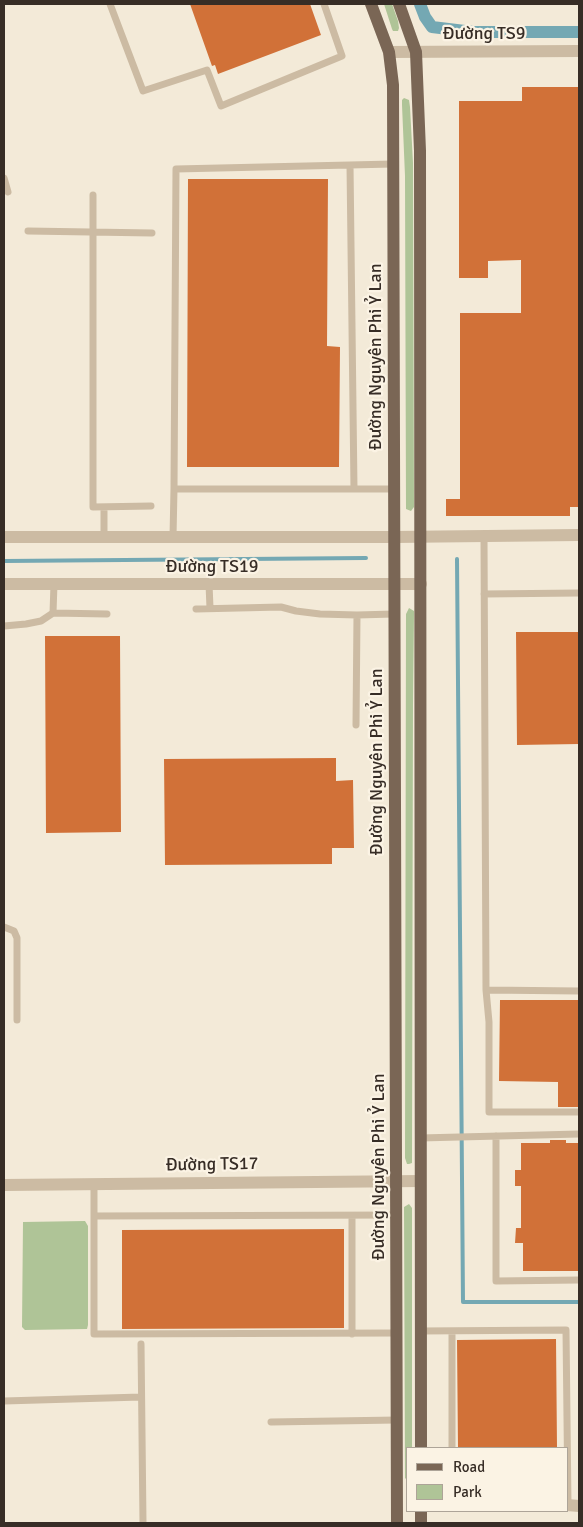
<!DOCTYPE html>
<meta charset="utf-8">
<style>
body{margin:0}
#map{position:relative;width:583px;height:1527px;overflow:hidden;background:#f3ead8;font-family:Signika,sans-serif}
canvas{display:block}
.frame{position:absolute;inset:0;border:5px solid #372d26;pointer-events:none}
.legend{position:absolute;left:406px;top:1447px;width:162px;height:65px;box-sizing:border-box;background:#fbf3e4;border:1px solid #ada498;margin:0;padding:6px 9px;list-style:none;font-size:15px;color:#372d26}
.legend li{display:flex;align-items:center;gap:10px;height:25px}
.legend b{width:25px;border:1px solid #ada498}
</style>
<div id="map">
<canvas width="583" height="1527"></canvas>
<div class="frame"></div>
<ul class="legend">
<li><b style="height:6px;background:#7a6655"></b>Road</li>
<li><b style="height:14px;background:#afc497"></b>Park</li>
</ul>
</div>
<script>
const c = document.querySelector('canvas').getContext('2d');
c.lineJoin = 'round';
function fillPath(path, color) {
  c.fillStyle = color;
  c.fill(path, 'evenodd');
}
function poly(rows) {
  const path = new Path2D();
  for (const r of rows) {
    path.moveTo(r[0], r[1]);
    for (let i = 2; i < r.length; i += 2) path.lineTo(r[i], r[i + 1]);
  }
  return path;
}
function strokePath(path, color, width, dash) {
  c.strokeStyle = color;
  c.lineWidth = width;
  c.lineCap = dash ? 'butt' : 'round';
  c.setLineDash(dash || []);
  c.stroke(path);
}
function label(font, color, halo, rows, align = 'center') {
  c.font = font + ' Signika,sans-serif';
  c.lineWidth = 4.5;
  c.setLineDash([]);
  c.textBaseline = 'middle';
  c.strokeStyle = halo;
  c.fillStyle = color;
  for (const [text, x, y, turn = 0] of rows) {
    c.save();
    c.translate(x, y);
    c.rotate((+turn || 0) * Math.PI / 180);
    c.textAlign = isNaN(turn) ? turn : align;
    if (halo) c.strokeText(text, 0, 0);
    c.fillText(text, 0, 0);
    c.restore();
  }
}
fillPath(poly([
 [384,4,392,4,398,21,399,28,398,31,393,31,392,29],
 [404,98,409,100,410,107,413,163,414,507,411,511,406,509,405,176,402,105,402,100],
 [409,608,414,611,414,614,413,705,412,1158,412,1163,409,1164,407,1164,405,1158,406,614],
 [409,1204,412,1208,412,1448,407,1448,407,1480,405,1478,404,1207],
 [85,1221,88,1226,88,1325,87,1329,25,1330,22,1327,23,1222]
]), '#afc497');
strokePath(poly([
 [457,559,463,1302,579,1302],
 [4,561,366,558]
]), '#74a8b3', 4);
strokePath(poly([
 [420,4,425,17,432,27,473,32,579,32]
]), '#74a8b3', 12);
fillPath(poly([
 [190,4,310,4,321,35,218,74,215,65,212,66],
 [522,87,579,87,579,507,570,507,570,516,446,516,446,499,460,499,460,313,521,313,521,260,488,261,488,278,459,278,459,101,522,101],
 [188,179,328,179,327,346,340,347,339,467,187,467],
 [516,632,579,632,579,744,517,745],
 [45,636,120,636,121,832,46,833],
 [336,758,336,781,353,780,354,848,332,848,332,864,165,865,164,759],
 [500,1000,579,1000,579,1107,558,1107,558,1082,499,1081],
 [550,1140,566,1140,566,1143,579,1143,579,1271,523,1271,523,1243,515,1243,516,1228,521,1228,521,1186,515,1186,515,1170,521,1170,521,1143,550,1143],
 [344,1229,344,1328,122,1329,122,1230],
 [556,1339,557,1448,458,1448,457,1340]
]), '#d17138');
strokePath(poly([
 [110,4,143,91,207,70,221,106,342,56,324,4],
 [393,164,176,169,174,489,394,489],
 [350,165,354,489],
 [4,178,8,192],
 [93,195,93,507,151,506],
 [28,231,152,233],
 [104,507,104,537],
 [484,536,486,990,489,1022,489,1112,579,1112],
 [173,537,174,489],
 [54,584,53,613,107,614],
 [209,584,210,608],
 [484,594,579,593],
 [196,609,281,607,296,611,320,614,357,615],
 [4,626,26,624,41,621,53,613],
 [356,725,357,615,394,614],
 [4,927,14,931,17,938,17,1020],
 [486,990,579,991],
 [496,1136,496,1281,579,1280],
 [420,1138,579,1134],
 [94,1184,94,1216],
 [397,1215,94,1216,94,1334,397,1333],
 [352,1216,352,1334],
 [420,1331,566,1330,568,1505],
 [452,1331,452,1448],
 [141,1344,143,1523],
 [4,1401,141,1397],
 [271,1422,397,1420]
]), '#ccbba3', 7);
strokePath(poly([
 [389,52,579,51],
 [4,537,394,537,579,535],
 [4,584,421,584],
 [4,1185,420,1181],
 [567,1505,579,1506]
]), '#ccbba3', 12);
strokePath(poly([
 [371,4,389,52,393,85,397,1523],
 [399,4,416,52,420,151,421,1448],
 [421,1511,421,1523]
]), '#7a6655', 12);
label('18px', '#372d26', '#fbf3e4', [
 ["Đường TS9",484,34],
 ["Đường Nguyên Phi Ỷ Lan",376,357,-90],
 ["Đường TS19",212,567],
 ["Đường Nguyên Phi Ỷ Lan",377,762,-90],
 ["Đường TS17",212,1165,-1],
 ["Đường Nguyên Phi Ỷ Lan",379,1167,-90]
]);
</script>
